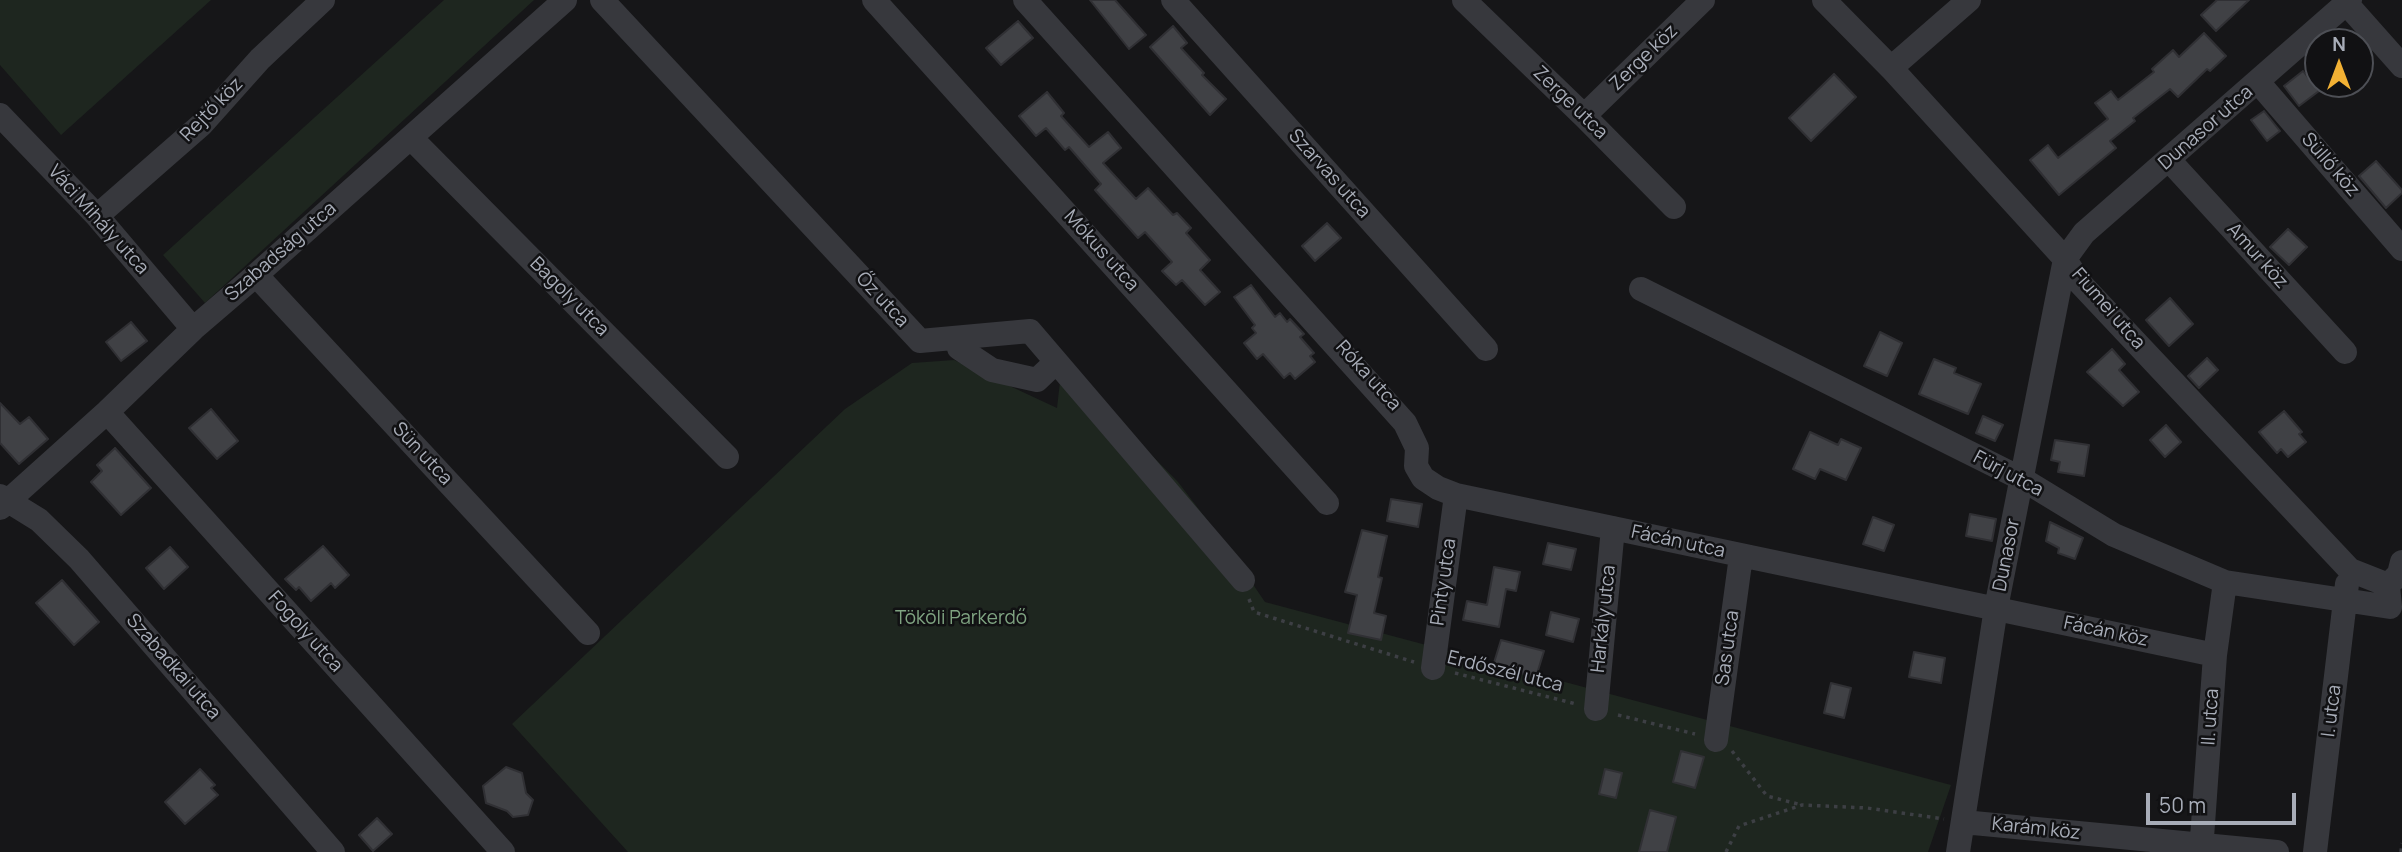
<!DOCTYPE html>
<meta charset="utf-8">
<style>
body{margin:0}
#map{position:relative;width:2402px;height:852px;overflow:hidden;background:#161618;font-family:Manrope,sans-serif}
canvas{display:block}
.north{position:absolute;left:2304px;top:28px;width:70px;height:70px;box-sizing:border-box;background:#111113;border:2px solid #4d4f55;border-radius:50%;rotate:0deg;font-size:19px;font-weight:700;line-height:28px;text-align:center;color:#a8adb8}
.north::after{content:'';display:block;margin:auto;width:24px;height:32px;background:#f2b134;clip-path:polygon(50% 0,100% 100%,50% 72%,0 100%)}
.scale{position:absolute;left:2146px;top:793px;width:150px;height:32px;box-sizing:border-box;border:4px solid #a8adb8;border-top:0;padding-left:9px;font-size:21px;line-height:24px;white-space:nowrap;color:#a8adb8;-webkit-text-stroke:5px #111113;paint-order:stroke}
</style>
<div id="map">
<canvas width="2402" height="852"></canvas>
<div class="north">N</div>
<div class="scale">50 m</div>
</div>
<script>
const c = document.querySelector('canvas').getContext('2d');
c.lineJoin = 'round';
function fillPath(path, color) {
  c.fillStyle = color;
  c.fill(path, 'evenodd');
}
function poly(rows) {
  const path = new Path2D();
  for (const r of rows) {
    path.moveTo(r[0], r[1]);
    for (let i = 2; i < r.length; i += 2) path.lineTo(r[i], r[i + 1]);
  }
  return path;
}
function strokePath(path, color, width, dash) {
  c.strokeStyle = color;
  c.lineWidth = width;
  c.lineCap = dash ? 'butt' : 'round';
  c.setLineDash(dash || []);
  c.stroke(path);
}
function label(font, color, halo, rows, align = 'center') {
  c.font = font + ' Manrope,sans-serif';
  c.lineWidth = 5;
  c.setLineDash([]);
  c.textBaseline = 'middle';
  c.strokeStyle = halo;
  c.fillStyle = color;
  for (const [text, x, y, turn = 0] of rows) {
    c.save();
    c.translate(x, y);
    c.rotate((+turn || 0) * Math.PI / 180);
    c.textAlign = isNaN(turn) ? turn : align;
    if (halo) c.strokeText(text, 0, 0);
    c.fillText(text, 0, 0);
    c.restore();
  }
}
fillPath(poly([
 [0,0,211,0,61,135,0,65],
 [444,0,534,0,205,303,163,255],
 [954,360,1057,408,1062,364,1178,482,1224,542,1265,602,1951,785,1928,852,628,852,512,724,845,409,912,363]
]), '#1e261f');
const building = poly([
 [1090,0,1115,0,1146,35,1129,49,1090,0],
 [2217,0,2249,0,2216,31,2201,15,2217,0],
 [1018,21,1033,38,1001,65,986,48,1018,21],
 [1173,26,1187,43,1181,48,1204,73,1202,75,1226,99,1210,115,1150,47,1173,26],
 [2204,33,2226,56,2210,71,2207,69,2178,97,2170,89,2133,118,2135,121,2110,141,2116,148,2059,195,2030,160,2048,145,2058,158,2108,119,2095,103,2111,91,2118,100,2154,72,2152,69,2173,50,2179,57,2204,33],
 [2303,71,2319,91,2299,106,2284,86,2303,71],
 [1834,74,1856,97,1811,141,1789,118,1834,74],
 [1047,92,1064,113,1061,116,1089,147,1108,132,1121,148,1103,163,1136,199,1148,188,1173,215,1177,213,1191,228,1186,233,1210,260,1200,270,1220,292,1205,305,1182,280,1176,285,1162,271,1172,262,1145,232,1138,238,1095,190,1101,184,1069,147,1065,150,1046,128,1036,136,1019,116,1047,92],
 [2264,111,2280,131,2267,141,2251,120,2264,111],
 [2376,161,2402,190,2402,193,2386,208,2359,176,2376,161],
 [1327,223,1341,238,1315,261,1302,246,1327,223],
 [2288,229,2307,247,2289,265,2270,247,2288,229],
 [1251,285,1275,317,1280,313,1287,322,1290,319,1304,334,1300,337,1314,353,1310,356,1315,362,1295,379,1290,373,1284,378,1263,354,1257,359,1244,343,1256,333,1252,328,1255,325,1234,297,1251,285],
 [2170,298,2193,324,2169,346,2146,320,2170,298],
 [131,322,147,341,121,361,106,342,131,322],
 [1880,332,1902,343,1887,376,1864,366,1880,332],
 [2112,349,2125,364,2119,370,2139,392,2123,406,2087,372,2112,349],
 [2207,358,2218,370,2199,388,2188,376,2207,358],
 [1934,359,1956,368,1954,373,1981,384,1968,414,1919,394,1934,359],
 [0,403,20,424,29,417,48,439,19,464,0,443,0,403],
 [211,409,238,441,217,459,189,428,211,409],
 [2284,411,2302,432,2299,434,2306,442,2288,457,2281,449,2277,453,2259,432,2284,411],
 [1983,416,2003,425,1995,441,1976,433,1983,416],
 [2166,425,2181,442,2165,457,2150,440,2166,425],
 [1810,432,1838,445,1841,439,1861,448,1846,480,1820,469,1815,479,1793,469,1810,432],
 [2055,440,2089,445,2084,476,2058,472,2060,462,2051,460,2055,440],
 [115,448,151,488,121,515,91,482,102,471,97,465,115,448],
 [1391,499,1422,504,1418,527,1387,521,1391,499],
 [1970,514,1996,519,1992,541,1966,536,1970,514],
 [1873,517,1894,525,1884,551,1863,544,1873,517],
 [2050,522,2083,538,2075,559,2058,553,2059,548,2046,541,2050,522],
 [1362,530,1387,536,1378,577,1382,578,1374,613,1386,616,1381,640,1348,633,1357,595,1345,592,1362,530],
 [1548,543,1576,549,1571,570,1543,564,1548,543],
 [323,546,349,575,335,588,331,583,311,601,299,587,296,590,285,579,323,546],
 [170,547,188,567,164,589,146,568,170,547],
 [1494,567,1520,572,1516,591,1506,589,1499,627,1463,620,1467,601,1487,605,1494,567],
 [62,580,99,622,74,645,36,603,62,580],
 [1551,612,1579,619,1573,642,1546,635,1551,612],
 [1501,640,1544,651,1536,677,1493,666,1501,640],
 [1914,652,1945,658,1941,683,1909,677,1914,652],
 [1831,683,1851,688,1844,718,1824,713,1831,683],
 [1681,751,1704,757,1695,788,1673,782,1681,751],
 [506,767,522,773,526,793,533,800,528,815,513,817,507,811,486,803,483,786,506,767],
 [200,769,215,785,211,788,218,795,185,824,165,802,200,769],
 [1605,769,1622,773,1616,798,1599,794,1605,769],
 [1650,810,1676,817,1667,852,1639,852,1650,810],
 [377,818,392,834,373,851,359,835,377,818]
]);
fillPath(building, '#404145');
strokePath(building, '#303034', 2);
strokePath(poly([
 [1249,599,1254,612,1414,662],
 [1455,673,1576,704],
 [1618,715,1695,734],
 [1732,751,1767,796,1802,805],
 [1726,852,1739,826,1802,805,1867,808,1944,819],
 [2401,852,2402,843]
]), '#3d3f44', 3.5, [3.5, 5]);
strokePath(poly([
 [602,0,920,341,1030,331,1243,580],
 [874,0,1327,503],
 [1025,0,1405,423,1417,448,1416,466,1423,478,1438,488,1456,495,2215,655],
 [1173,0,1486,349],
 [1464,0,1584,116,1674,207],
 [2346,3,2402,66],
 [1891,68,1969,0],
 [2258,82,2402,249],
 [0,115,97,216,193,329],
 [1584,116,1703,0],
 [411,138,727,457],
 [2169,160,2345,352],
 [97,216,201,125,260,59,323,0],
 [256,275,588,633],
 [1641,289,2022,479,2114,535,2225,582,2390,607,2388,585,2350,570,2080,283,2065,259,1891,68,1824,0],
 [959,338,959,348,992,370,1037,380,1056,362],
 [107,412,503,852],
 [0,496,39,520,79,559,333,852],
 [0,508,107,412,193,329,256,275,565,0],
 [2388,585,2399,574,2402,562],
 [1433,668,1456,495],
 [1596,709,1613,528],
 [1716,740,1741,556],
 [1963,822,2277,852],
 [1958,852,1996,608,2065,259,2084,233,2350,0],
 [2201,852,2215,655,2225,582],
 [2315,852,2347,584]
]), '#37383d', 24);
label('19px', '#a8adb8', '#111113', [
 ["Zerge köz",1644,58,-44],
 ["Zerge utca",1570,103,44],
 ["Rejtő köz",212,110,-46],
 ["Dunasor utca",2206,128,-41],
 ["Süllő köz",2330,165,49],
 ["Szarvas utca",1329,174,48],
 ["Váci Mihály utca",98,220,48],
 ["Mókus utca",1101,251,48],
 ["Szabadság utca",281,252,-41],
 ["Amur köz",2257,256,48],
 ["Bagoly utca",569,297,45],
 ["Őz utca",882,300,47],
 ["Fiumei utca",2108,309,49],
 ["Róka utca",1368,376,48],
 ["Sün utca",422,454,47],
 ["Fürj utca",2008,474,28],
 ["Fácán utca",1678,542,12],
 ["Dunasor",2007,555,-79],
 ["Pinty utca",1444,582,-82],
 ["Harkály utca",1604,619,-84],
 ["Fogoly utca",305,632,48],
 ["Fácán köz",2106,632,12],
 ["Sas utca",1728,648,-82],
 ["Szabadkai utca",173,667,49],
 ["Erdőszél utca",1505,672,14],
 ["I. utca",2332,711,-83],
 ["II. utca",2211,717,-86],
 ["Karám köz",2036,829,6]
]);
label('19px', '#7fa381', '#111113', [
 ["Tököli Parkerdő",961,619]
]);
</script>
